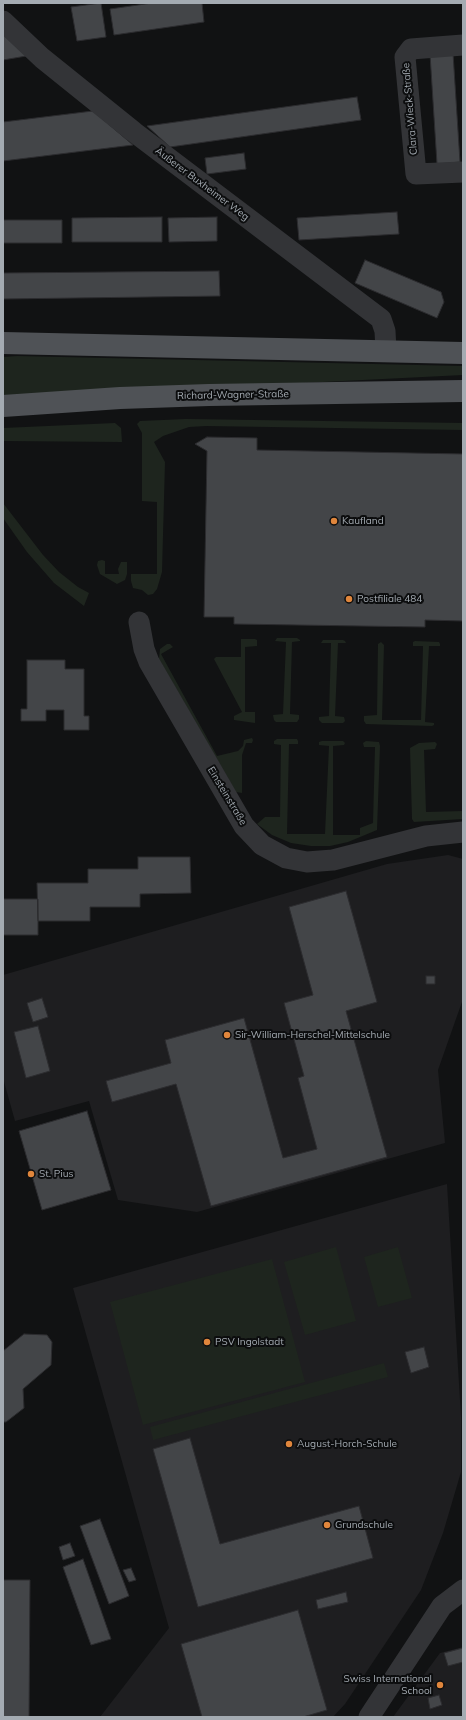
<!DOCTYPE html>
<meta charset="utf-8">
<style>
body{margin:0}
#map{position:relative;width:466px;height:1720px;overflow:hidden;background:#111213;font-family:Mulish,sans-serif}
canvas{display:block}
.frame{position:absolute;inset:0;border:4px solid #a4abb2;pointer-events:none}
</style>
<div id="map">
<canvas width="466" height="1720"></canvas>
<div class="frame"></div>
</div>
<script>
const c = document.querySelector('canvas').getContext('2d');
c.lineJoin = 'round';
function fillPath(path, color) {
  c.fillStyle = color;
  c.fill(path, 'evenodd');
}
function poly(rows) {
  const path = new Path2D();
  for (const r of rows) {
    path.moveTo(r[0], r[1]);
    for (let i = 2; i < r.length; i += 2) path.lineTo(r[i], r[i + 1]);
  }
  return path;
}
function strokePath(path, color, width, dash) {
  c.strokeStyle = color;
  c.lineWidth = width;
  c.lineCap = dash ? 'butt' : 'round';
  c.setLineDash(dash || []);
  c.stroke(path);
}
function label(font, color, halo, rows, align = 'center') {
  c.font = font + ' Mulish,sans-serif';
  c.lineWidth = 4;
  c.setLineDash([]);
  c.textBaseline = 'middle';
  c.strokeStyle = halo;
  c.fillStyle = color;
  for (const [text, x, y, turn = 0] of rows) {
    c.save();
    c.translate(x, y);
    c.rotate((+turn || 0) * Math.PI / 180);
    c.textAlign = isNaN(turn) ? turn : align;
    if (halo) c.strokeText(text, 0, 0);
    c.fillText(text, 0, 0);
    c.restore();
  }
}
fillPath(poly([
 [448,855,463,859,463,999,438,1070,445,1143,197,1212,118,1200,89,1101,15,1121,3,1078,3,975,387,864],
 [447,1184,461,1417,461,1472,443,1533,421,1590,345,1704,333,1717,100,1717,169,1628,73,1288],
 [463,1647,463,1717,393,1717,440,1653]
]), '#1e1e20');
fillPath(poly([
 [17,356,463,366,463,375,3,398,3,357],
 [186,419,463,423,463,430,206,426,189,427,163,436,154,442,165,462,162,572,157,589,153,594,148,595,142,590,133,588,131,581,131,574,157,574,157,502,142,501,142,433,137,424,140,421],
 [115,423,121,428,122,442,3,441,3,428],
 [3,503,43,555,59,572,78,587,89,593,84,606,54,583,27,552,3,518],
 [102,560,105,561,105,574,119,574,118,569,121,562,127,562,127,574,125,580,117,584,100,574,97,565,98,561],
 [277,638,297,638,300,640,300,641,292,642,290,714,299,715,299,719,297,722,276,722,274,720,273,715,283,714,286,642,275,641],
 [241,639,255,639,257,640,257,646,245,647,245,712,255,712,255,723,234,720,234,716,242,712,214,659,216,657,241,657],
 [323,640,343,640,345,641,346,643,338,643,335,716,344,717,345,721,343,723,322,723,319,720,319,717,329,716,331,643,321,643],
 [415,641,439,642,440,644,440,646,429,646,425,722,434,723,434,725,432,726,366,724,364,721,364,716,377,715,378,644,381,642,384,645,382,720,421,720,423,646,413,646,413,642],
 [167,644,170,644,173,647,161,654,217,756,238,751,243,746,244,740,252,738,253,740,252,743,246,743,242,755,242,793,236,792,159,659,160,649],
 [277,739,297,739,298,741,298,744,289,744,287,834,325,834,329,746,319,745,319,742,322,741,343,741,345,743,344,745,333,746,333,835,360,835,360,828,373,823,375,747,364,747,363,743,366,741,379,742,380,746,377,830,348,842,330,846,311,846,291,843,272,835,257,824,265,817,280,817,281,745,274,744,274,741],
 [435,742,437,744,435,749,424,750,426,812,463,811,463,819,414,822,412,819,410,748,419,743],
 [336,1247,356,1321,305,1335,284,1262],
 [398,1247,412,1298,378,1307,364,1257],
 [272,1259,305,1382,143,1425,110,1302],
 [384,1363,388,1377,153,1440,150,1427]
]), '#1e251e');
const building = poly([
 [101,3,106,37,77,41,71,7,101,3],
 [152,3,202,3,204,22,114,35,110,9,152,3],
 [3,31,32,55,3,60,3,31],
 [453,53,460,162,437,164,430,54,453,53],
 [357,97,361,120,170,147,147,126,357,97],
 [93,111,133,145,3,161,3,122,93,111],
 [244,153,246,169,207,174,205,158,244,153],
 [397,212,399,234,299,240,297,218,397,212],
 [162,217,162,242,72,242,72,218,162,217],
 [217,217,217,241,169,242,168,218,217,217],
 [3,220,62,220,62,243,3,243,3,220],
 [365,260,441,292,444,302,437,318,355,283,365,260],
 [219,271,220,296,3,299,3,273,219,271],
 [207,437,257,438,257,450,463,454,463,621,425,620,425,627,234,624,234,617,204,617,207,451,195,444,207,437],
 [27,660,65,660,65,669,84,669,84,716,89,716,89,730,64,730,64,710,46,710,46,721,21,721,21,709,27,709,27,660],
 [138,857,190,857,191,893,140,894,140,907,90,907,90,921,38,921,37,883,88,883,88,869,138,869,138,857],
 [346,891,377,1002,346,1011,387,1157,211,1206,176,1084,112,1102,106,1081,171,1063,165,1040,244,1018,283,1158,317,1149,298,1078,304,1076,284,1003,313,995,289,907,346,891],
 [3,899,38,899,38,935,3,935,3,899],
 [426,976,435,976,435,984,426,984,426,976],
 [42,998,48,1017,33,1022,27,1003,42,998],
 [38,1026,50,1071,26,1078,14,1032,38,1026],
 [87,1111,111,1190,42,1210,19,1131,87,1111],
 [24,1334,47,1335,52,1342,51,1365,23,1389,24,1408,6,1422,3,1422,3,1351,24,1334],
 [424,1347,429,1367,411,1373,405,1352,424,1347],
 [190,1438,220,1544,359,1506,373,1558,198,1607,153,1449,190,1438],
 [100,1519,129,1596,109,1604,80,1526,100,1519],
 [70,1543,75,1556,63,1560,59,1547,70,1543],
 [83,1559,111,1639,91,1645,63,1567,83,1559],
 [131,1568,136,1580,129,1582,123,1570,131,1568],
 [3,1580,30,1580,29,1717,3,1717,3,1580],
 [346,1592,348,1602,318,1609,316,1600,346,1592],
 [298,1610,327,1710,303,1717,202,1717,181,1644,298,1610],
 [463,1648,463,1662,448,1666,444,1653,463,1648],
 [439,1695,442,1705,430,1709,428,1698,439,1695]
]);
fillPath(building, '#434548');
strokePath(building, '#2c2c2f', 1);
strokePath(poly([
 [3,21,42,58,134,132,381,319,385,331,386,351],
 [463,45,411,49,405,57,416,174,463,172],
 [139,622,144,649,149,662,244,826,262,845,286,858,307,862,333,860,426,836,463,832],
 [369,1717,442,1606,463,1590]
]), '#333437', 21);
strokePath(poly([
 [3,343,463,353],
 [3,406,120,398,209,395,463,391]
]), '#4f5256', 22);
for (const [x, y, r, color] of [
 [334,521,4,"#e0863c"],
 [349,599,4,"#e0863c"],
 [227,1035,4,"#e0863c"],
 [31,1174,4,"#e0863c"],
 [207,1342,4,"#e0863c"],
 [289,1444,4,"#e0863c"],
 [327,1525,4,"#e0863c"],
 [440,1685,4,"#e0863c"]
]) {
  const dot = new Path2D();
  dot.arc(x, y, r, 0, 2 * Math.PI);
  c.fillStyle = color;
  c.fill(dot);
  strokePath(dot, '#0c0d0e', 1.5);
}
label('10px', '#a4abb2', '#0c0d0e', [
 ["Clara-Wieck-Straße",410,109,-95],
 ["Äußerer Buxheimer Weg",202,184,37],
 ["Richard-Wagner-Straße",233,395,-1],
 ["Einsteinstraße",227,796,59]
]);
label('10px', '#a4abb2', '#0c0d0e', [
 ["Kaufland",342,521],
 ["Postfiliale 484",357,599],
 ["Sir-William-Herschel-Mittelschule",235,1035],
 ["St. Pius",39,1174],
 ["PSV Ingolstadt",215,1342],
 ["August-Horch-Schule",297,1444],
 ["Grundschule",335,1525],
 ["Swiss International",432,1679,"right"],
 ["School",432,1691,"right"]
], 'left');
</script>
